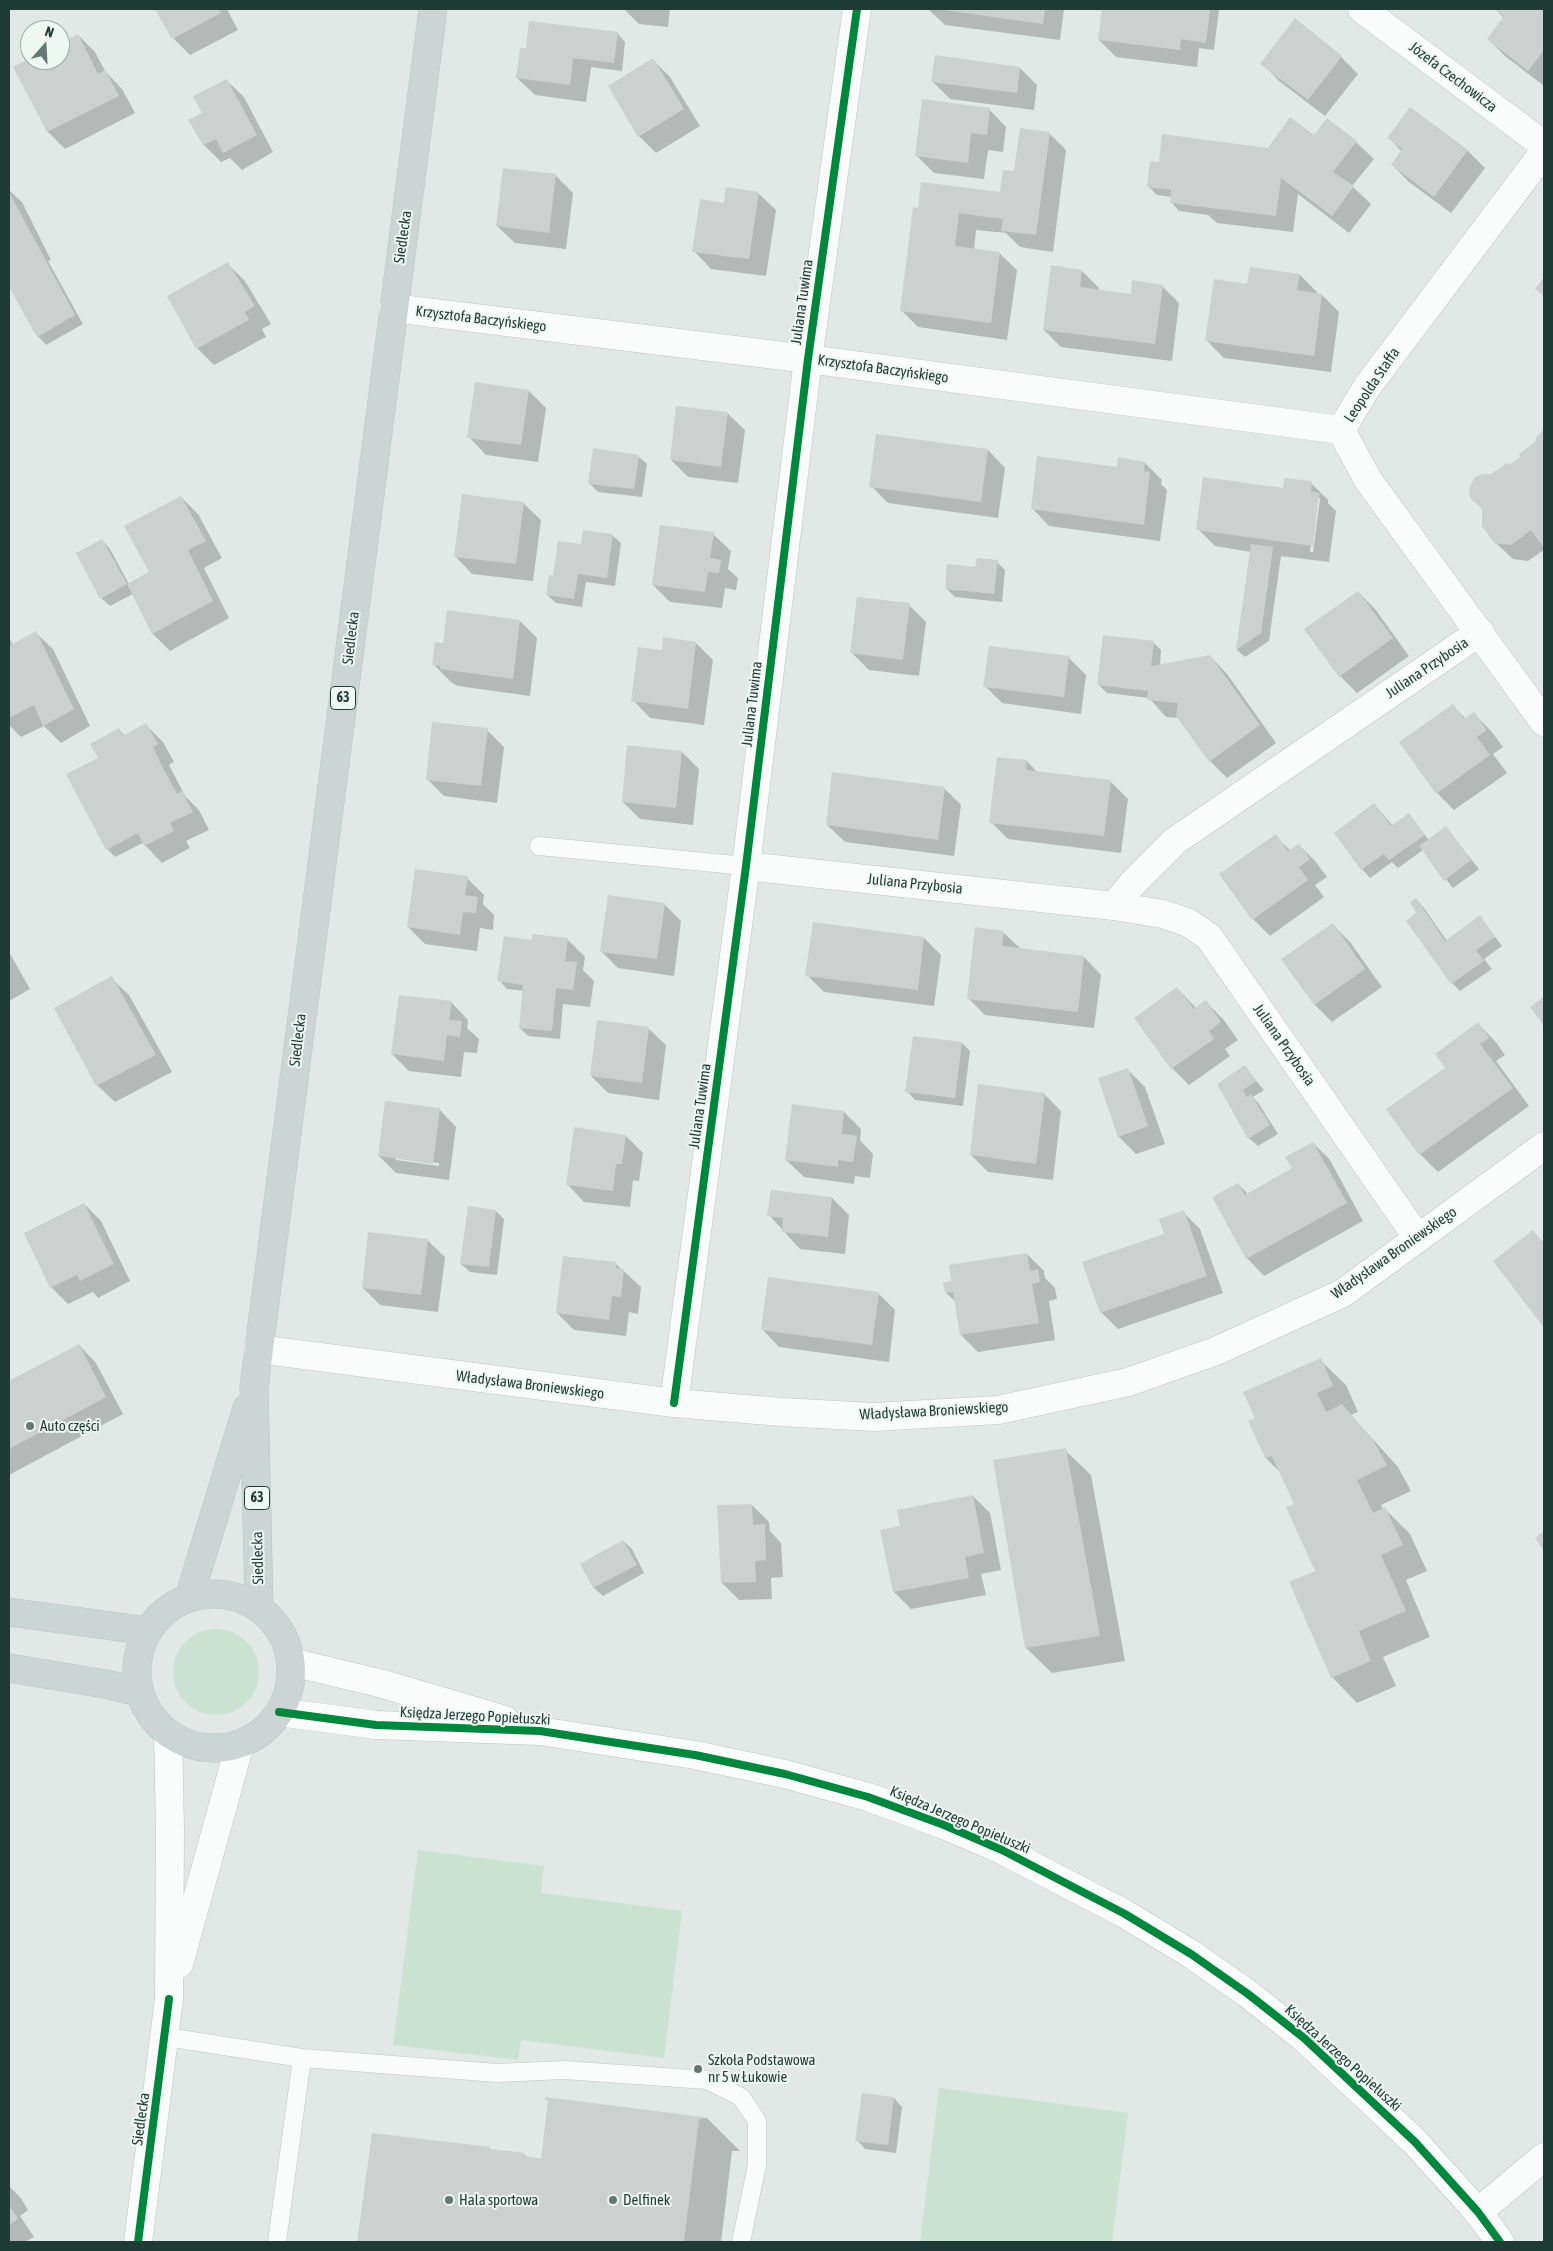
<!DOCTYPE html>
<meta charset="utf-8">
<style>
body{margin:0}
#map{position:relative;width:1553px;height:2251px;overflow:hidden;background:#e1e8e5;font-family:"Asap Condensed",sans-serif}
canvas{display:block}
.frame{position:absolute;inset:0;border:10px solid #1f3b35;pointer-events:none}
.north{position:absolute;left:20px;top:20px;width:50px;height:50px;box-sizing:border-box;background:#eff7f3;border:1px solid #9caca7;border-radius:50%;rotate:19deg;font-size:14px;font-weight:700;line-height:20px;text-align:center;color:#1f3b35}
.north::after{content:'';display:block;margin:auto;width:18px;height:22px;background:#637873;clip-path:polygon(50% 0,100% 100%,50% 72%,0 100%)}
</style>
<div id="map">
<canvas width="1553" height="2251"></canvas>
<div class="frame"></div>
<div class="north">N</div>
</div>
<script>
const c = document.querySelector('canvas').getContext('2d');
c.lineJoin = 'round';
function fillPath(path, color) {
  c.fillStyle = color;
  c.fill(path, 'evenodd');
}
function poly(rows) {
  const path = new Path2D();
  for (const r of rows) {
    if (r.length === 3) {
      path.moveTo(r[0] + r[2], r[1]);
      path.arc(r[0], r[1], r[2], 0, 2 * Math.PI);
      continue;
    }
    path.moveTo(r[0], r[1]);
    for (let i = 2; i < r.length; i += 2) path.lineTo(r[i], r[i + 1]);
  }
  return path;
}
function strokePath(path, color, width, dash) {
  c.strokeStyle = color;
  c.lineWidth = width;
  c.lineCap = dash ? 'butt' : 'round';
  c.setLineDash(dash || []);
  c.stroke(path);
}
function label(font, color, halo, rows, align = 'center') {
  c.font = font + ' "Asap Condensed",sans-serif';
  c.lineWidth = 4;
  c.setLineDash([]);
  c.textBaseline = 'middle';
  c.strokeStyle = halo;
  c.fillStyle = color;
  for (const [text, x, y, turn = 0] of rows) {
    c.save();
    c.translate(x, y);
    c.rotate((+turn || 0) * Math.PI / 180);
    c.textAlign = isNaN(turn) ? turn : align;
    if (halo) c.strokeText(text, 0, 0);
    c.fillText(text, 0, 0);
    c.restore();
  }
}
fillPath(poly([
 [216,1672,43],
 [418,1850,544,1866,541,1893,682,1911,664,2058,521,2040,518,2060,393,2045],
 [939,2088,1128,2113,1112,2242,920,2242]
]), '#c9e2d2');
fillPath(poly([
 [157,9,227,9,238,30,190,55,173,38],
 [624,9,670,9,668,27,639,24],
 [928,9,1064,9,1060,40,945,25],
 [1103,9,1219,9,1214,50,1199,48,1197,67,1116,57,1099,40],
 [1495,9,1541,9,1544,11,1544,86,1505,56,1488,39,1504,18],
 [617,33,625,42,622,71,591,67,586,102,535,95,517,78],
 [78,35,95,52,105,71,122,89,135,113,65,149,48,132,15,67,30,60,60,60,60,44],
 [1341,57,1358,74,1325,116,1279,81,1262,63],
 [653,60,670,77,700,126,656,153,639,136],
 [1020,68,1037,85,1034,110,950,99,933,82],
 [226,80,244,97,273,152,242,170,230,158,221,162,204,145,204,114],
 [989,109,1006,127,1003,152,988,150,984,179,934,173,916,155],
 [1410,109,1468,151,1485,168,1451,213,1409,182,1392,165,1402,152,1389,138],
 [1049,133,1066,150,1053,252,1020,247,1006,233,976,230,974,250,999,253,1017,270,1007,340,918,327,901,310,919,209,1001,194,1015,173],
 [1314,137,1356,142,1374,159,1352,186,1371,204,1349,233,1298,194,1293,232,1217,223,1208,215,1179,211,1171,202,1172,197,1157,195,1148,186,1160,163,1269,149],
 [556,176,573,193,566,249,515,243,497,226],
 [9,190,22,202,51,260,48,261,83,324,46,345,38,336,9,283],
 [758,193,776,210,766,276,711,269,694,251,725,204],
 [228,264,245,281,271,324,262,329,266,337,214,365,197,348],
 [1082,271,1099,288,1098,291,1132,295,1162,286,1179,303,1172,361,1061,347,1044,330],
 [1300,275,1317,292,1316,294,1322,295,1339,312,1331,372,1224,358,1207,341,1248,286],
 [529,391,546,408,538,462,486,455,469,437],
 [727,413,745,430,738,483,688,477,671,460],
 [1542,432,1544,432,1544,550,1528,561,1513,559,1495,542,1483,510,1473,499,1491,475,1522,457,1536,443],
 [988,450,1005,468,998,518,888,503,871,486],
 [638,456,647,464,642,497,598,492,589,483],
 [1145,463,1162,480,1161,484,1167,490,1160,541,1049,526,1032,508,1118,468],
 [1311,483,1328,500,1328,503,1336,511,1329,562,1281,556,1269,641,1245,657,1237,650,1251,552,1215,546,1198,529,1284,489],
 [1318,496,1320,499,1313,552,1310,552],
 [181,497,198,514,222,558,204,568,229,618,170,651,153,634,133,594,110,606,101,598,102,540,110,549,129,584,150,572],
 [523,503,541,520,533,581,472,574,455,556],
 [713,534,731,551,728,569,738,578,736,590,725,588,722,608,670,602,653,585],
 [612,535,621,543,615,586,586,582,582,607,556,603,547,595,554,578,582,546],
 [997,562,1005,570,1002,602,955,597,946,588,976,568],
 [1358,592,1375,609,1409,656,1357,693,1340,676],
 [909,605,926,622,919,676,869,670,852,653],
 [520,621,537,638,530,696,458,686,451,682,433,664],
 [35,632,53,649,90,726,61,743,44,726,21,737,9,725,9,638,13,645],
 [1153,642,1161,650,1160,665,1210,656,1227,674,1276,743,1227,778,1210,761,1179,718,1166,717,1149,698,1107,693,1099,685],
 [696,643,713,660,704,725,650,718,633,700,663,651],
 [1068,657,1086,675,1081,714,1002,703,985,686],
 [1453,706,1466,719,1474,714,1491,731,1503,747,1493,754,1507,773,1454,810,1437,793],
 [146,725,163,742,174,762,169,765,181,788,185,796,199,810,209,830,186,841,190,848,162,863,143,843,115,857,107,849,99,758,119,730,125,736],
 [487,730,504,747,497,803,444,796,427,779],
 [682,752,699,769,693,825,640,819,623,802],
 [1027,761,1038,773,1111,782,1128,799,1121,853,1008,839,991,822],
 [944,788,961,805,954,856,845,842,827,825],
 [1374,804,1393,826,1409,815,1429,840,1446,828,1479,869,1453,888,1423,850,1398,868,1392,862,1370,878,1362,869],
 [1275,836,1291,851,1299,845,1316,862,1327,877,1315,885,1324,897,1270,936,1253,919],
 [467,878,484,895,483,904,494,915,493,930,480,928,477,951,425,944,408,927],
 [1416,899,1424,908,1447,941,1480,917,1502,946,1484,959,1492,969,1460,991,1452,983,1418,913],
 [664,904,681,921,674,976,618,968,601,951],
 [1333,925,1350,942,1382,987,1332,1022,1315,1005,1283,959],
 [1003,932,1021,949,1084,957,1101,975,1094,1028,985,1015,968,998],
 [924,938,941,955,934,1006,824,992,807,975],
 [568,940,585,957,583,970,594,981,590,1007,563,1004,560,1039,528,1036,520,1028,524,991,507,989,499,980,532,941],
 [9,952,30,989,9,1001],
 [111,978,129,995,172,1072,115,1102,97,1085],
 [1177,988,1197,1009,1206,1002,1223,1019,1238,1040,1225,1049,1230,1056,1189,1085,1172,1068,1136,1018],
 [451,1002,468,1020,467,1028,479,1039,477,1053,464,1052,461,1077,409,1071,392,1054],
 [1478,1024,1495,1041,1505,1055,1496,1061,1529,1106,1438,1172,1420,1154,1387,1109,1447,1068],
 [648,1028,666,1045,659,1100,608,1093,591,1076],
 [962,1043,970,1051,963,1106,915,1100,907,1091],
 [1245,1067,1264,1090,1253,1097,1259,1104,1278,1134,1258,1146,1249,1138,1219,1084],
 [1128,1070,1145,1087,1165,1144,1136,1154,1119,1137],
 [1044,1094,1061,1111,1053,1180,988,1172,971,1155],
 [439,1109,456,1127,449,1180,396,1173,379,1156],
 [396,1158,439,1163,439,1166,396,1160],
 [844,1112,861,1129,860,1140,873,1154,870,1178,855,1176,854,1184,804,1177,786,1160],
 [626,1136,643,1153,639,1181,633,1180,630,1207,584,1202,567,1184],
 [1313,1143,1330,1160,1363,1221,1264,1276,1247,1258,1238,1184,1248,1194,1294,1169],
 [832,1198,849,1215,845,1254,800,1249,769,1215],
 [84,1204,101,1221,130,1281,98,1298,93,1292,68,1304,51,1287],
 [496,1211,504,1219,497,1275,470,1272,461,1264],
 [1183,1212,1200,1229,1223,1293,1118,1329,1101,1312],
 [1533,1232,1544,1243,1544,1326,1495,1261],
 [427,1240,445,1257,438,1312,380,1305,363,1288],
 [1027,1254,1044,1271,1045,1278,1055,1288,1057,1299,1049,1301,1055,1340,978,1352,961,1335,956,1302,946,1293],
 [616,1264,641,1287,638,1314,629,1312,626,1336,574,1330,557,1313],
 [878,1293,895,1310,889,1362,779,1347,762,1329],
 [79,1345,96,1363,123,1414,9,1475,9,1382],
 [1320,1360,1346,1385,1358,1412,1351,1415,1398,1467,1411,1491,1381,1505,1383,1509,1385,1509,1410,1534,1427,1571,1406,1580,1430,1637,1383,1657,1396,1686,1357,1703,1332,1677,1317,1572,1295,1504,1281,1473,1266,1458,1257,1419],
 [1065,1450,1091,1475,1125,1661,1052,1673,1026,1648],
 [973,1496,990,1513,1001,1570,981,1574,986,1595,911,1609,894,1592,901,1527],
 [752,1505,769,1522,770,1531,781,1543,783,1577,771,1578,772,1599,739,1600,722,1583],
 [623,1541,632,1549,644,1573,603,1596,594,1588,582,1564],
 [546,2098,707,2118,740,2151,732,2151,721,2242,358,2242,373,2135,489,2148,492,2150,524,2154,528,2158,542,2160,549,2103],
 [894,2098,902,2107,896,2153,865,2149,857,2140],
 [9,2186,21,2198,28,2210,20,2216,34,2237,25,2242,9,2242]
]), '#0003');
fillPath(poly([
 [155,9,219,9,221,13,172,39],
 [937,9,1045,9,1043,24],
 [1102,9,1210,9,1206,43,1181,39,1180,50,1098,40],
 [1494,9,1544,9,1544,50,1528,71,1487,39,1504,16],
 [1295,18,1342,56,1308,100,1260,64],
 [529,21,618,32,614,63,573,58,570,85,516,78,520,48,526,48],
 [78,34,98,74,105,70,119,96,47,132,13,67,30,58,30,60,60,60,60,43],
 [935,55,1020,67,1017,93,931,82],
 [653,58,684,109,638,137,608,86],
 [227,79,257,135,223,153,216,139,203,145,188,120,202,113,193,96],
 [922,99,990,108,987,135,971,133,968,163,915,156],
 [1410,107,1468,150,1434,197,1391,165,1402,149,1387,138],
 [1290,117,1314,135,1327,118,1357,141,1333,172,1354,186,1332,216,1281,178,1276,216,1170,203,1171,190,1147,187,1150,161,1159,162,1162,134,1268,148],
 [1020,128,1050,132,1036,235,1001,231,1003,219,959,213,955,246,1000,252,991,323,900,311,913,207,918,208,921,182,1000,192,1003,170,1014,171],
 [503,168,556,174,549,233,496,226],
 [726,187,759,192,749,259,692,252,700,199,724,203],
 [9,192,75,315,37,337,9,287],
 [228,262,255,306,245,312,249,320,196,349,167,296],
 [1051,265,1082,270,1080,287,1131,294,1132,280,1163,285,1155,344,1043,330],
 [1250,267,1300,274,1297,290,1322,294,1314,356,1205,341,1214,279,1247,284],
 [1544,277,1544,296,1535,289],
 [475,382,529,390,521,445,467,438],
 [676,406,728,412,721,467,670,460],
 [1544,429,1544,548,1531,530,1511,545,1494,543,1482,526,1482,508,1472,500,1469,495,1470,486,1475,477,1483,474,1491,474,1507,463,1509,465,1520,457,1519,454,1535,442,1537,436],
 [876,434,988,449,981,502,869,487],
 [593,448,639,455,634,489,588,484],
 [1037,456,1117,467,1118,457,1145,462,1144,471,1150,472,1144,525,1031,509],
 [1203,477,1283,488,1284,478,1312,481,1311,491,1319,493,1313,546,1196,530],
 [462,494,524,502,516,564,454,557],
 [181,496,206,541,188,550,213,601,152,634,127,584,149,572,124,526],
 [660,525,714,532,710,558,721,560,719,573,708,572,705,592,652,585],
 [583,530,613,534,607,578,578,574,574,599,546,595,549,575,553,576,558,541,581,544],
 [102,539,127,584,100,599,76,553],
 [1251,544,1273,547,1261,633,1236,650],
 [977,558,998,560,994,594,945,589,947,564,975,567],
 [1358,591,1393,638,1339,677,1304,629],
 [857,597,910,603,903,660,850,653],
 [447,610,520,620,513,679,440,669,440,666,432,665,435,642,443,643],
 [36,631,74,709,43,726,34,705,9,718,9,646],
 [1103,635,1154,641,1151,666,1210,655,1260,725,1209,762,1176,716,1178,703,1147,700,1148,691,1097,685],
 [663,637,696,642,688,709,631,701,638,647,662,650],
 [989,646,1069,656,1064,697,983,687],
 [1453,704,1464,719,1474,712,1487,730,1477,737,1490,755,1436,794,1399,742],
 [432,722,488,728,481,786,426,780],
 [146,723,158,744,153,747,164,770,177,794,182,791,193,812,170,823,174,831,144,846,138,833,106,850,66,774,98,758,90,744,119,728,123,736],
 [627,745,682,751,676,808,622,802],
 [997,757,1027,760,1026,770,1111,780,1104,836,989,823],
 [832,772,945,787,938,840,826,825],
 [1374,803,1391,826,1409,813,1425,835,1389,860,1384,854,1361,870,1334,833],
 [1446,826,1471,860,1444,881,1419,846],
 [1276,834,1288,851,1299,844,1310,859,1299,867,1308,880,1252,920,1219,874],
 [415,869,468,876,465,895,478,897,476,913,463,912,460,935,407,927],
 [608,895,665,903,657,959,600,952],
 [1416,898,1445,941,1480,915,1495,937,1476,950,1484,961,1451,984,1406,921,1416,913,1410,902],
 [813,922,924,937,918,990,805,976],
 [1333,923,1365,969,1314,1005,1281,959],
 [975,927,1004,931,1002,946,1084,956,1078,1012,967,999],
 [532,934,568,938,565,961,577,962,573,990,556,988,552,1031,519,1028,523,985,497,981,504,936,532,940],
 [112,976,156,1055,96,1086,54,1008],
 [1177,987,1194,1009,1206,1000,1221,1022,1209,1031,1214,1039,1171,1069,1134,1018],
 [399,995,452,1001,449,1020,462,1021,460,1037,447,1035,444,1061,391,1054],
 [1544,996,1544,1026,1530,1007],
 [597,1020,649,1027,642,1083,590,1076],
 [1478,1022,1489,1038,1480,1044,1513,1088,1419,1155,1386,1109,1445,1068,1435,1054],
 [913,1036,962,1042,955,1098,905,1092],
 [1245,1065,1256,1081,1243,1090,1247,1097,1251,1094,1270,1125,1248,1139,1217,1084],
 [1128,1068,1148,1126,1118,1137,1098,1078],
 [978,1084,1045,1093,1036,1164,970,1155],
 [385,1101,440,1108,433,1164,378,1156],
 [792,1104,844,1111,842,1134,857,1136,853,1162,838,1160,838,1167,785,1160],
 [574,1127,626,1135,622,1164,616,1164,613,1191,566,1185],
 [1313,1142,1347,1203,1246,1259,1212,1197,1238,1183,1245,1195,1292,1168,1285,1157],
 [771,1190,832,1197,828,1237,782,1232,783,1218,767,1216],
 [84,1203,114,1264,80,1281,77,1275,50,1288,24,1233],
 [468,1206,496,1210,489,1267,460,1264],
 [1184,1210,1207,1276,1100,1313,1082,1262,1164,1234,1159,1219],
 [1533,1230,1544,1244,1544,1328,1493,1261],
 [368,1232,428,1239,421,1295,362,1288],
 [1027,1253,1030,1271,1038,1269,1040,1282,1032,1284,1039,1323,960,1335,953,1292,945,1293,943,1283,951,1281,949,1265],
 [563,1256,616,1262,616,1268,624,1269,621,1297,612,1296,609,1320,556,1313],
 [768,1277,879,1292,872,1345,761,1330],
 [79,1344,106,1397,9,1449,9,1381],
 [1321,1358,1333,1386,1317,1393,1326,1412,1342,1404,1373,1440,1387,1465,1357,1480,1373,1513,1385,1507,1403,1545,1381,1555,1406,1611,1359,1631,1371,1661,1331,1678,1289,1582,1315,1571,1286,1507,1294,1504,1272,1456,1265,1458,1248,1421,1255,1418,1243,1392],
 [1066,1448,1100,1636,1025,1648,993,1460],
 [973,1495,984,1553,965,1557,969,1578,893,1592,880,1530,900,1526,897,1510],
 [752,1504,753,1525,765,1524,766,1560,755,1561,756,1582,721,1583,717,1505],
 [1544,1531,1544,1551,1535,1538],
 [623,1540,637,1565,593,1588,580,1564],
 [862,2093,894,2097,888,2145,855,2141],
 [545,2097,703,2117,704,2119,699,2119,684,2242,357,2242,372,2133,490,2147,490,2149,525,2153,525,2156,541,2159,548,2100,545,2100],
 [9,2205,18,2219,9,2225]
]), '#ccd1cf');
const service = poly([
 [539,846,746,866],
 [166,2037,302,2058,497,2073,564,2070,707,2080,741,2097,757,2121,757,2165,741,2242],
 [277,2242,302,2058]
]);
const minor = poly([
 [1362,9,1544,145],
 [1544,152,1367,387,1341,430,1368,480,1544,722],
 [393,308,808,359,1341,430],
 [746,866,1114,906,1132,884,1175,841,1480,632],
 [1114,906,1163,914,1189,923,1209,937,1417,1237],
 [258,1349,674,1403,781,1412,874,1417,998,1410,1128,1382,1216,1351,1343,1293,1544,1146],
 [674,1403,746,866,808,359,857,9],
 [1478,2212,1544,2157]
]);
const tertiary = poly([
 [291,1662,383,1684,505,1720],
 [279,1712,376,1725,540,1731,695,1755,785,1774,868,1797,944,1825,1002,1850,1125,1914,1191,1954,1248,1994,1304,2038,1415,2142,1478,2212,1500,2242]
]);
const secondary = poly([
 [179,1964,240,1744],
 [138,2242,169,1999,170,1831,168,1733]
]);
const primary = poly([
 [214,1671,77],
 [189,1598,247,1408],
 [259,1608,254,1387,433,9],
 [9,1612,148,1631],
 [9,1668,105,1684,140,1692]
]);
strokePath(service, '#bec5c2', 19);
strokePath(minor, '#bec5c2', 29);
strokePath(tertiary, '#bec5c2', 29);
strokePath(secondary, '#bdc6c3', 29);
strokePath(primary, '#bbc5c2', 29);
strokePath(service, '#fafcfb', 18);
strokePath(minor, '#fafcfb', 28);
strokePath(tertiary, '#fafcfb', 28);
strokePath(secondary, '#fafcfb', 28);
strokePath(primary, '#ccd5d3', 28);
strokePath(poly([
 [674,1403,746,866,808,359,857,9],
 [279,1712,376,1725,540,1731,695,1755,785,1774,868,1797,944,1825,1002,1850,1125,1914,1191,1954,1248,1994,1304,2038,1415,2142,1478,2212,1500,2242],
 [138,2242,169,1999]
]), '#00873e', 8);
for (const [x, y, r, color] of [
 [30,1426,5,"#637873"],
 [698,2069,5,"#637873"],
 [449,2200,5,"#637873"],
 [613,2200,5,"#637873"]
]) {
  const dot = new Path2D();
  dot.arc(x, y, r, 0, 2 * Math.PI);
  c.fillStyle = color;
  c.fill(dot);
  strokePath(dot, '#eff7f3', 2);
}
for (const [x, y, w] of [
 [343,698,25],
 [257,1498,25]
]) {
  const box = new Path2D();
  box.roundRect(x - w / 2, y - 11.5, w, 23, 4);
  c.fillStyle = '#eff7f3';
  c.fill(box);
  strokePath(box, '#1f3b35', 1);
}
label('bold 14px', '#1f3b35', null, [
 ["63",343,698],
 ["63",257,1498]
]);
label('15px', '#1f3b35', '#eff7f3', [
 ["Józefa Czechowicza",1453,77,37],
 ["Siedlecka",403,237,-82],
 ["Juliana Tuwima",802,302,-82],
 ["Krzysztofa Baczyńskiego",481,319,7],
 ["Krzysztofa Baczyńskiego",883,369,8],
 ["Leopolda Staffa",1372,385,-56],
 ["Siedlecka",351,638,-83],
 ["Juliana Przybosia",1427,668,-34],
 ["Juliana Tuwima",752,704,-83],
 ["Juliana Przybosia",915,884,6],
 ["Siedlecka",298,1040,-83],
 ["Juliana Przybosia",1284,1045,55],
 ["Juliana Tuwima",700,1106,-82],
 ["Władysława Broniewskiego",1394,1253,-35],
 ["Władysława Broniewskiego",530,1385,7],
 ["Władysława Broniewskiego",934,1411,-3],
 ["Siedlecka",258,1558,-91],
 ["Księdza Jerzego Popiełuszki",475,1716,3],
 ["Księdza Jerzego Popiełuszki",960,1820,23],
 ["Księdza Jerzego Popiełuszki",1343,2058,42],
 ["Siedlecka",141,2119,-82]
]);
label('15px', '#1f3b35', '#eff7f3', [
 ["Auto części",40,1426],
 ["Szkoła Podstawowa",708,2060],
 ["nr 5 w Łukowie",708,2077],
 ["Hala sportowa",459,2200],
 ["Delfinek",623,2200]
], 'left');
</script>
